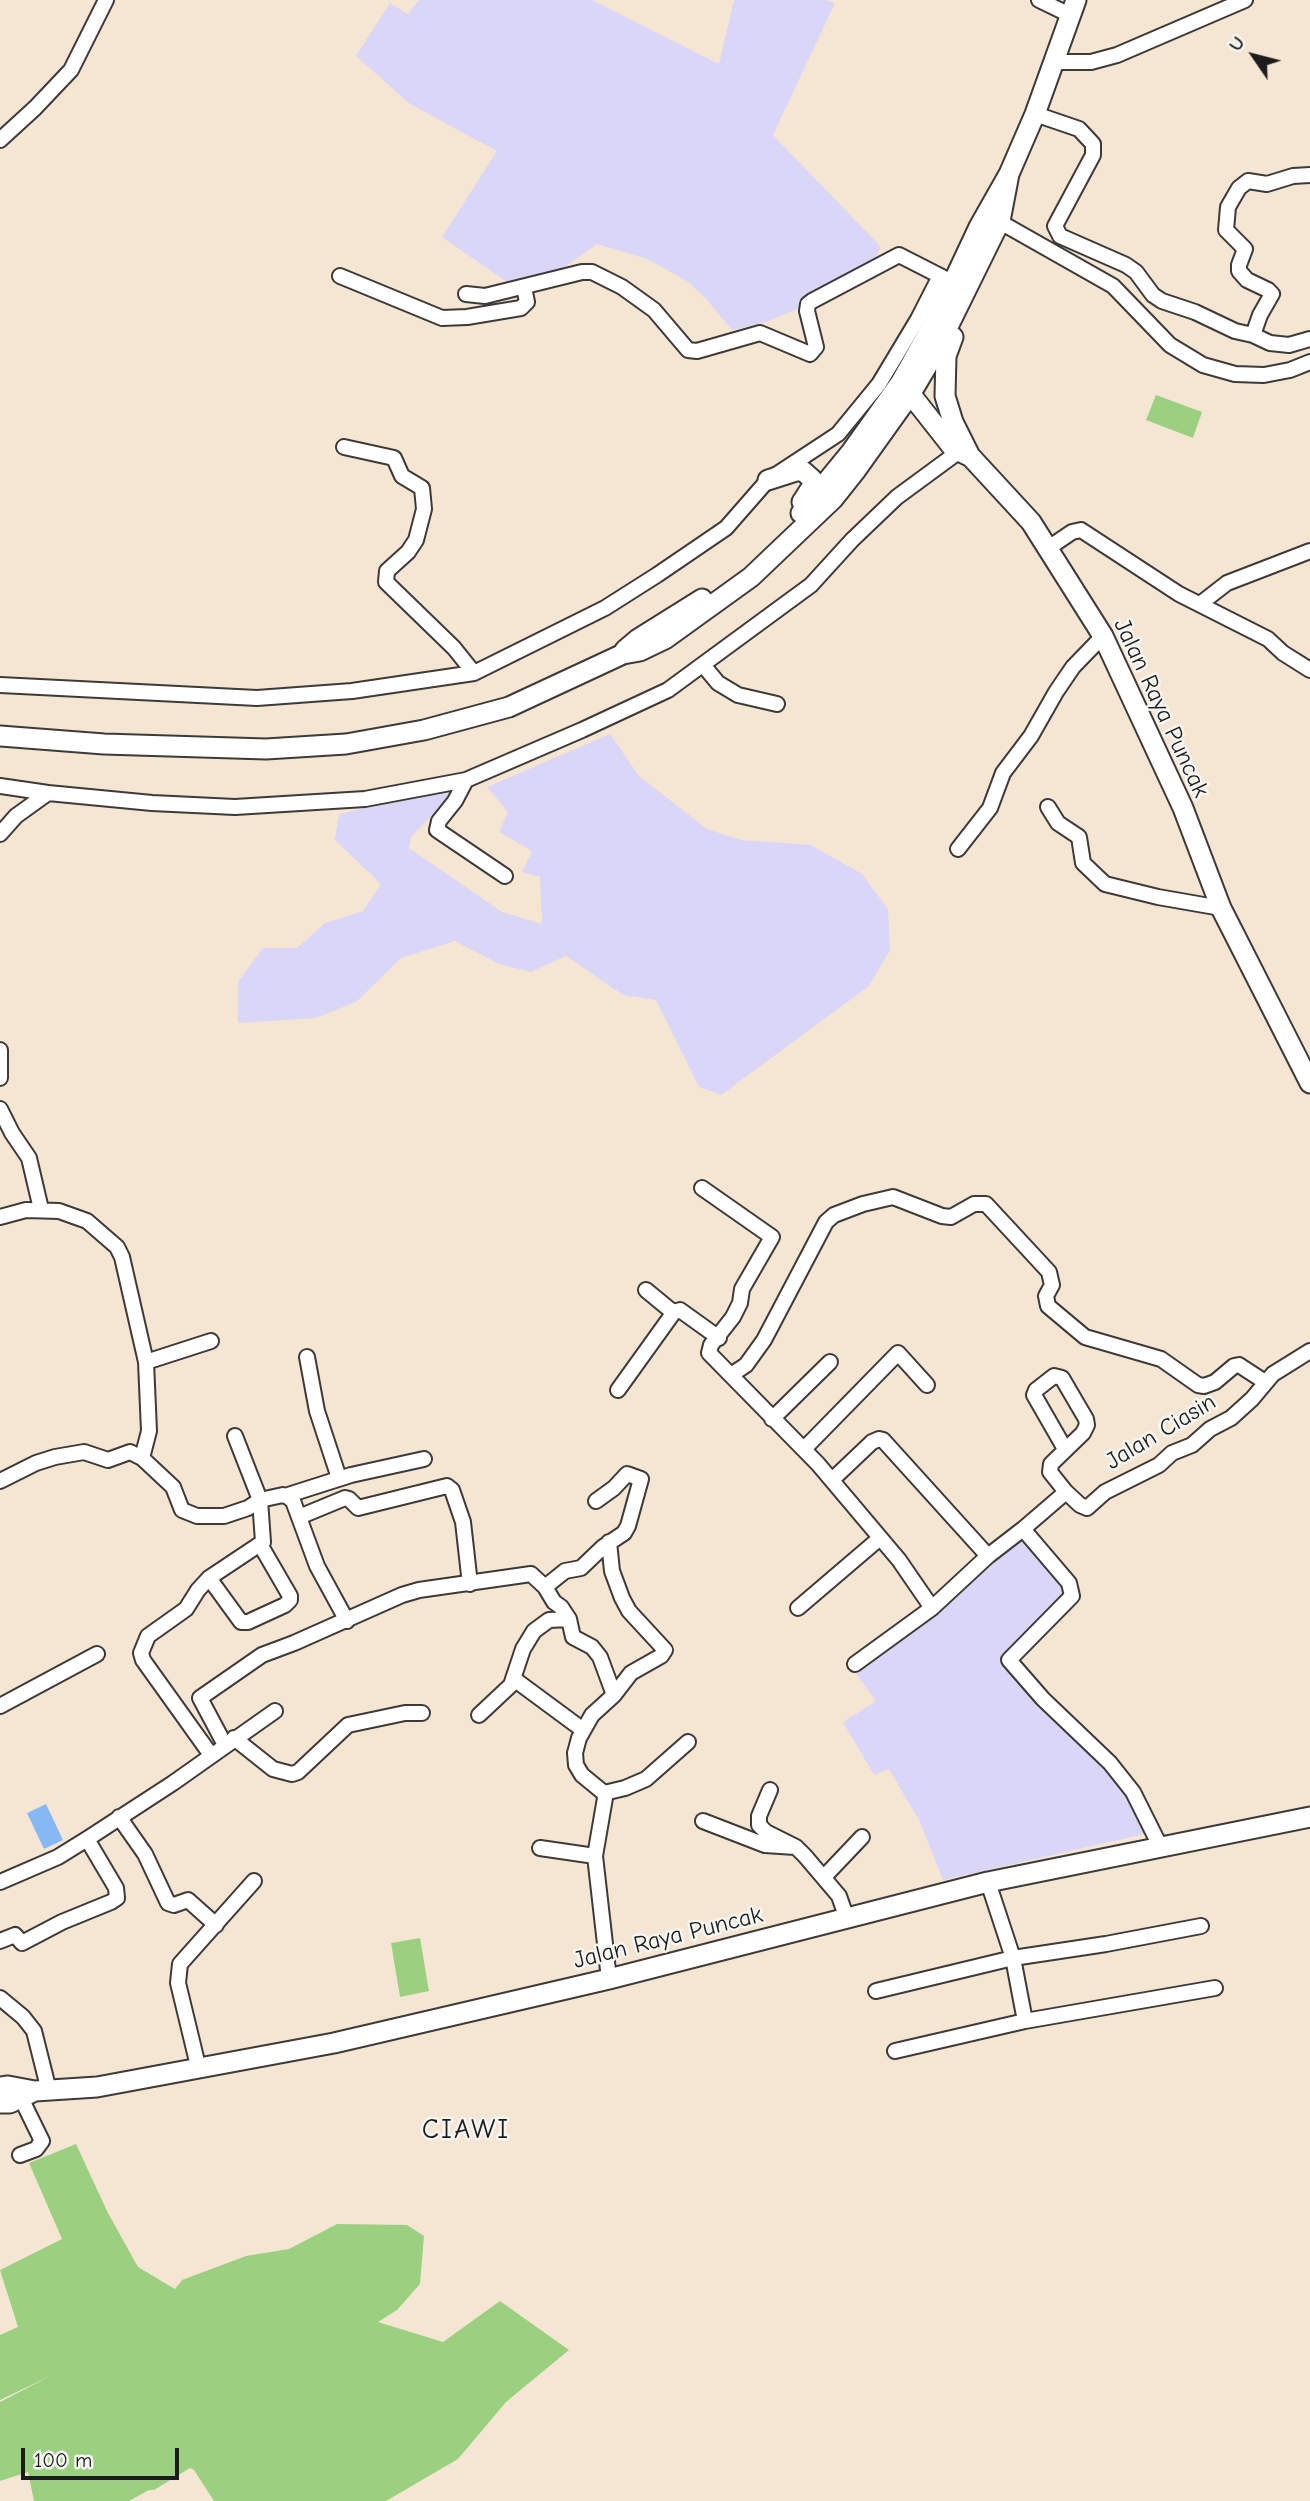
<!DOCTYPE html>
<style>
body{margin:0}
#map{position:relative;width:1310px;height:2501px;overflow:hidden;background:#f5e6d4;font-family:"Comic Neue",sans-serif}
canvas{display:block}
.north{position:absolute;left:1219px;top:21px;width:70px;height:70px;-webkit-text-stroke:5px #f6f6f2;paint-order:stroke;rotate:305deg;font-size:19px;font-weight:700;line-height:28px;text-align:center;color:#1c1c1c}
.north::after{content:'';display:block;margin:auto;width:24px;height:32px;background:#1c1c1c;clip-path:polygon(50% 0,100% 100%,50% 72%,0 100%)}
.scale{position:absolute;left:21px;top:2448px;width:158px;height:32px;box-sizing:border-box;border:4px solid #1c1c1c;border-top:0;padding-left:9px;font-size:21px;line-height:24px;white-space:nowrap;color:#1c1c1c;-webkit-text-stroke:5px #f6f6f2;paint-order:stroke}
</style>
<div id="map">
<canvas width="1310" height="2501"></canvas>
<div class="north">U</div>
<div class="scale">100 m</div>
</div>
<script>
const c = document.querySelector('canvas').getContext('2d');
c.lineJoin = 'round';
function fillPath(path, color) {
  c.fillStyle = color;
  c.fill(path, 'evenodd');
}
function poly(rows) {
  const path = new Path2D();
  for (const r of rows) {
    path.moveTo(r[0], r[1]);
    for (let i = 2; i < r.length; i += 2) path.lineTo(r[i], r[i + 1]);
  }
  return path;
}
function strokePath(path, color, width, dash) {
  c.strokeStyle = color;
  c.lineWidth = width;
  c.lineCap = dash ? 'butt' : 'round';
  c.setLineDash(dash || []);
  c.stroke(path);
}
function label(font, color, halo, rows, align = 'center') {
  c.font = font + ' "Comic Neue",sans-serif';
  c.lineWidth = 5;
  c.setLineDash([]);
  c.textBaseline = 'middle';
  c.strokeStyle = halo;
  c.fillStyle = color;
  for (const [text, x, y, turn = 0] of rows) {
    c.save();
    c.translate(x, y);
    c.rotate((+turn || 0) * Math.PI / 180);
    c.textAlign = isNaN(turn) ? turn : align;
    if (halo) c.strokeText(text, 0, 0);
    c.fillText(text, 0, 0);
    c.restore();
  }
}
fillPath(poly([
 [419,0,592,0,719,64,734,0,824,0,835,3,773,135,881,247,867,275,848,288,766,322,732,330,707,300,687,281,647,259,597,244,565,267,510,284,442,237,497,151,410,104,356,56,390,3,408,14],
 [610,734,639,776,707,829,741,840,811,845,862,874,888,909,890,950,869,986,721,1095,699,1087,656,1000,623,995,566,956,531,972,499,964,455,941,401,958,356,1002,316,1018,238,1023,238,982,263,948,297,948,325,923,363,911,381,884,335,840,339,814,459,787,411,837,409,848,502,912,542,924,540,877,522,872,532,851,499,832,508,812,487,787],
 [1024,1538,1070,1590,1008,1663,1110,1770,1149,1833,943,1880,919,1820,889,1769,874,1775,843,1722,876,1701,856,1674,950,1601,1009,1539]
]), '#dad6f7');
fillPath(poly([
 [1156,395,1202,412,1193,438,1146,420],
 [420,1938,429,1991,400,1997,391,1943],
 [76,2144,108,2213,138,2267,175,2289,182,2280,246,2256,289,2249,337,2224,407,2225,424,2236,420,2284,397,2310,378,2322,443,2342,500,2301,569,2350,506,2402,458,2459,386,2501,214,2501,194,2470,190,2468,154,2490,149,2490,129,2501,34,2501,28,2472,0,2481,0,2402,52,2375,0,2400,0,2335,18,2327,0,2270,62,2239,29,2163]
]), '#9cd081');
fillPath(poly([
 [46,1804,63,1840,44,1849,27,1813]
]), '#86b8f3');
const minor = poly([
 [1039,0,1070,15],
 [1054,62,1091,62,1117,55,1245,0],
 [1035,114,1079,129,1093,144,1093,155,1055,226,1060,236,1126,265,1136,272,1153,295,1162,301,1195,312,1235,331,1253,335,1270,343,1289,345,1310,339],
 [0,140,35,108,71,70,106,0],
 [993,218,1113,286,1170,345,1203,365,1235,374,1264,375,1290,370,1310,362],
 [340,276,442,318,467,317,521,308,527,302,524,287],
 [466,294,485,296,582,272,592,272,622,287,654,310,688,350,697,351,760,333,810,354,816,347,807,311,808,304,812,301,899,255,948,280],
 [1253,335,1260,315,1272,294,1268,290,1247,280,1239,271,1239,265,1245,249,1226,230,1228,207,1239,188,1248,181,1267,184,1293,176,1310,175],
 [344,447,394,458,402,476,422,488,424,509,416,540,408,552,387,571,386,582,454,648,474,673],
 [1047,549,1072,532,1081,530,1179,594,1268,639,1283,653,1310,670],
 [1200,604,1227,583,1310,551],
 [703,665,718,683,738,695,777,704],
 [0,685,257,698,352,691,474,673,605,608,657,575,726,528,768,480,838,434,879,384,918,319,940,276],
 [466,780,455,801,439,821,437,830,505,876],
 [0,786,48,793,152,803,235,807,365,799,466,780,582,730,668,690,811,585,852,540,897,497,965,447],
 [1048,807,1058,823,1079,837,1083,863,1105,884,1158,897,1221,908],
 [0,834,16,816,48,793],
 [958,849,990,808,1003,773,1031,736,1056,692,1073,667,1103,636],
 [0,1050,0,1078],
 [0,1109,12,1133,29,1158,41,1209],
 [702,1188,772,1237,742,1289,740,1303,733,1317,711,1345,709,1353,818,1464,899,1560,932,1608,988,1556,1023,1529],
 [0,1217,26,1210,59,1211,87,1221,117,1247,122,1257,146,1362,149,1431,142,1458],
 [646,1290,669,1309,675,1312,680,1310,719,1338],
 [307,1357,317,1411,339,1478],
 [146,1362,211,1341],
 [731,1375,746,1365,764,1340,826,1222,834,1215,863,1204,893,1197,942,1216,951,1217,974,1204,986,1204,1049,1272,1052,1285,1046,1296,1048,1306,1085,1337,1161,1359,1198,1385,1204,1386,1215,1382,1234,1366,1239,1365,1265,1382],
 [618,1390,674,1312],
 [772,1419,830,1362],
 [804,1449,898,1353,927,1385],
 [1065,1449,1034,1395,1036,1390,1054,1376,1062,1378,1086,1419,1087,1425,1083,1433,1051,1464,1050,1472,1066,1492,1080,1505,1087,1508,1105,1492,1159,1465,1172,1453,1192,1445,1210,1429,1231,1418,1252,1399,1273,1374,1310,1351],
 [832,1480,872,1442,879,1439,883,1440,988,1556],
 [0,1481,36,1463,55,1457,84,1452,108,1460,130,1452,142,1458,173,1487,182,1510,197,1516,224,1516,248,1508,260,1500,283,1495,288,1497,293,1501,317,1566,347,1621],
 [1066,1492,1023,1529,1069,1583,1072,1596,1009,1660,1043,1699,1110,1763,1133,1792,1160,1846],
 [285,1496,351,1475,424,1459],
 [299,1517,345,1498,349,1499,358,1508,447,1486,452,1490,463,1522,470,1584],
 [609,1542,612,1571,622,1598,629,1611,665,1650,661,1656,631,1673,614,1695],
 [209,1578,241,1622,248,1622,285,1605,290,1600,290,1596,261,1546],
 [545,1587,554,1602,561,1607,569,1619,573,1637,592,1647,600,1657,614,1695,592,1715,579,1738,575,1753,576,1765,582,1775,604,1793,605,1798,595,1856,609,1979],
 [798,1608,880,1538],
 [855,1664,932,1608],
 [514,1679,583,1730],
 [0,1706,97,1654],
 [479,1715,511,1685,523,1649,534,1631,549,1620,569,1619],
 [234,1738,273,1769,292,1774,298,1772,348,1725,405,1713,422,1713],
 [225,1745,200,1698,262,1655,294,1643,402,1595,419,1590,531,1574,545,1587,565,1571,581,1568,603,1547,624,1533,628,1526,641,1479,627,1474,614,1488,596,1501],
 [211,1755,143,1660,141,1653,148,1636,186,1609,198,1590,209,1578,263,1542,260,1500,235,1436],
 [770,1790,759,1816,759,1825,766,1832,796,1847,805,1856,839,1896,847,1919],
 [604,1793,625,1788,646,1779,688,1742],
 [119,1817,145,1854,168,1903,174,1905,188,1900,216,1925],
 [703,1821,765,1845,795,1847],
 [540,1848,595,1856],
 [824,1877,862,1837],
 [0,1882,58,1857,87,1839,173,1783,275,1711],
 [988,1882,1013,1958,1025,2021],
 [0,1941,15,1935,22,1943,62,1922,111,1902,117,1898,116,1888,87,1839],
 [876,1991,1013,1958,1106,1944,1201,1926],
 [0,1998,23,2017,34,2031,49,2091],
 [895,2051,1025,2021,1215,1988],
 [199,2070,178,1983,180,1964,254,1881],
 [20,2155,36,2149,42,2141,21,2098]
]);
const highway = poly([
 [953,337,946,356,945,396,953,422,969,454],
 [901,382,953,448,971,457,1031,522,1103,636,1183,808,1221,908,1310,1083],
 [768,480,796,471,803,471,812,479,813,485,802,502],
 [801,513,851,452,901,382,933,325,979,227,1009,174,1035,114,1076,0],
 [625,650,638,639,702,599],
 [0,736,104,744,266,749,346,744,424,730,509,707,623,654,640,651,665,639,751,577,833,499,856,470,911,393,936,351,1000,221,1009,174],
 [0,2087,8,2086,35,2091,97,2087,334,2043,609,1979,988,1882,1310,1817],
 [0,2103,10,2103,35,2091]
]);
strokePath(minor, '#3d3a38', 18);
strokePath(highway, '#3d3a38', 23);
strokePath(minor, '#fff', 14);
strokePath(highway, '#fff', 19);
label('24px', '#1c1c1c', '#f6f6f2', [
 ["Jalan Raya Puncak",1161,708,65],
 ["Jalan Ciasin",1161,1432,-31],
 ["Jalan Raya Puncak",668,1938,-14]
]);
c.letterSpacing = '2px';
label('28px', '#1c1c1c', '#f6f6f2', [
 ["CIAWI",466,2130]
]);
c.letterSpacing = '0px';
</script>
